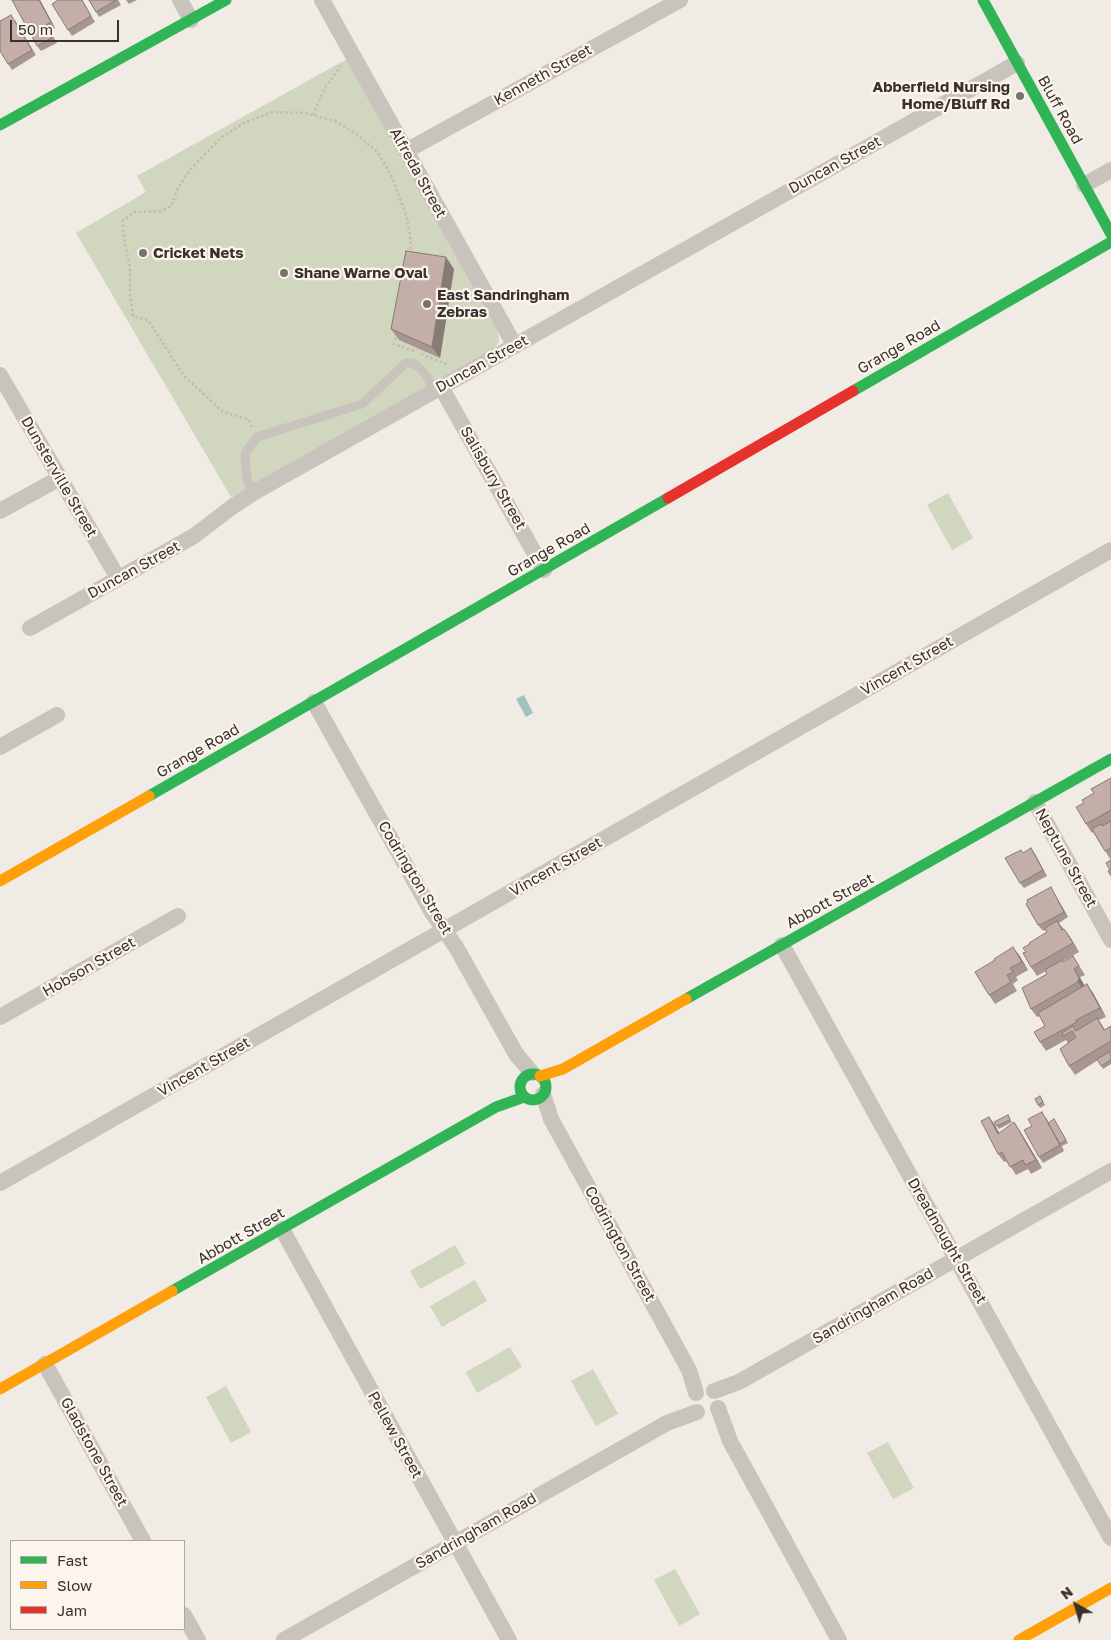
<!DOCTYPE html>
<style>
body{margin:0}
#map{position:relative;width:1111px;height:1640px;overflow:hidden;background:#f0ebe5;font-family:"Golos Text",sans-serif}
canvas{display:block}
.legend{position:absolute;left:10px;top:1540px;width:175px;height:90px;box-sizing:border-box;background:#fbf5ee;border:1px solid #aea6a0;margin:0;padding:6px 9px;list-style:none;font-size:15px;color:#3b302b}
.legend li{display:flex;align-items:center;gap:10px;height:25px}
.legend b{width:25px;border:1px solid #aea6a0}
.north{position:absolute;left:1051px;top:1580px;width:50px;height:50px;-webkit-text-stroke:4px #fbf5ee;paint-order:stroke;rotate:322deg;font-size:14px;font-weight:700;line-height:20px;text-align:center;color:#3b302b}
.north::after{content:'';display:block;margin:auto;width:18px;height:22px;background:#3b302b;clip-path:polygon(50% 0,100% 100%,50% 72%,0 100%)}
.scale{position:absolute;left:10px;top:20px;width:109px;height:22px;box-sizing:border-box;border:2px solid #3b302b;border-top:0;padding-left:6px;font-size:15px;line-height:18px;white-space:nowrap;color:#3b302b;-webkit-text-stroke:4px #fbf5ee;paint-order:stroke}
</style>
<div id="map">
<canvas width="1111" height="1640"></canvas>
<ul class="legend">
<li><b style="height:6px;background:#30b455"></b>Fast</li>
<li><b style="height:6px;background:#ff9f0a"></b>Slow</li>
<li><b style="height:6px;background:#e5322d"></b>Jam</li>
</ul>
<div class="north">N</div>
<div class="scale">50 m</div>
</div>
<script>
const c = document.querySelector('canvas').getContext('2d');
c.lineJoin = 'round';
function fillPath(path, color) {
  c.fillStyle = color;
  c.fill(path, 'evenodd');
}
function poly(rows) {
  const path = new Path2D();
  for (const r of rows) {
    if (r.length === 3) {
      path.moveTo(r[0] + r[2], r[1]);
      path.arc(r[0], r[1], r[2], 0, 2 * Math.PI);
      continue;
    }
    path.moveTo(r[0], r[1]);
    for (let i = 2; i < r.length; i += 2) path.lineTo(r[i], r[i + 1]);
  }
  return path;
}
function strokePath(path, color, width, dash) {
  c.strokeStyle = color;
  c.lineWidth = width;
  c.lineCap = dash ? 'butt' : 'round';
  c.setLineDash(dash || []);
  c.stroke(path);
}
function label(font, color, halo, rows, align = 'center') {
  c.font = font + ' "Golos Text",sans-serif';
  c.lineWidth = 4.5;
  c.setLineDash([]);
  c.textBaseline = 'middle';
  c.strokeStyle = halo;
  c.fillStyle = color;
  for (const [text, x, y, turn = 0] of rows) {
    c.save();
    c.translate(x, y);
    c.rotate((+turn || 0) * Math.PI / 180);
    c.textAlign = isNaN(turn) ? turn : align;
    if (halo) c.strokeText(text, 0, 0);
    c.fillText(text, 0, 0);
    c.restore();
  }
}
fillPath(poly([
 [347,59,498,332,499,340,498,344,491,351,231,497,76,233,146,192,137,176],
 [948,493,973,538,952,550,927,505],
 [455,1245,466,1264,420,1289,410,1271],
 [475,1280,487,1301,442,1327,430,1306],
 [510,1347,522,1367,477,1393,466,1372],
 [593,1369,618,1414,596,1426,571,1381],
 [226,1386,251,1432,231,1443,206,1397],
 [888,1442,914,1488,893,1499,867,1453],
 [675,1569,700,1614,679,1626,654,1580]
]), '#d1d6bf');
fillPath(poly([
 [524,695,533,713,526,717,516,699]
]), '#a1c2c1');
strokePath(poly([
 [313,115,326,86,341,66],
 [397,333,394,344,414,351],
 [421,354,449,365],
 [252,427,248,419,223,412,205,395,184,376,148,320,133,316,130,294,130,268,123,233,123,220,135,212,160,211,171,206,178,188,189,171,222,137,244,123,272,112,305,113,335,121,358,135,378,153,391,175,406,215,410,236,411,254]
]), '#c2bbb6', 2.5, [2.5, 2.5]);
strokePath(poly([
 [253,493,247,479,245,453,257,437,362,404,406,363,413,363,421,369,436,390]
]), '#c9c3be', 9);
strokePath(poly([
 [180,0,191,20],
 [322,0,515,346],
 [406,151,680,0],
 [1084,185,1111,170],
 [0,375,118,578],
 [441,387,544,570],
 [0,511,60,478],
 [30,628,194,536,232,507,253,493,1017,63],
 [314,702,433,914,456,947,516,1054,532,1073],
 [0,747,57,715],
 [1035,802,1111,940],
 [782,945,1111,1538],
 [0,1017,178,916],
 [543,1094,551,1119,689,1370,696,1393],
 [0,1183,1111,550],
 [282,1229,509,1640],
 [45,1364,143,1541],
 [714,1391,739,1382,1111,1171],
 [718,1408,730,1441,839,1640],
 [184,1615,198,1640],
 [284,1640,667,1423,697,1412]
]), '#c9c3be', 16);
strokePath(poly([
 [983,0,1111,234],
 [0,125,226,0],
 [853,391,1111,242],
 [149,796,668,498],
 [686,999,1111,759],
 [533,1087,13],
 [172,1291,496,1107,524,1097]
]), '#30b455', 11);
strokePath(poly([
 [0,881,149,796],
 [540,1076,563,1069,686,999],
 [0,1389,172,1291],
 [1019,1640,1111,1588]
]), '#ff9f0a', 11);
strokePath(poly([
 [668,498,853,391]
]), '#e5322d', 11);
fillPath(poly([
 [40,0,55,28,50,31,57,43,41,51,37,46],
 [58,0,82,0,95,22,72,36,68,30],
 [89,0,118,0,121,5,99,17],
 [126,0,137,0,129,4],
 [15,20,36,55,12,70,8,64],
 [454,269,440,358,399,340,391,329],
 [1111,778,1111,860,1105,851,1093,832,1092,833,1086,824,1084,803],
 [1031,848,1047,876,1024,888,1020,883,1023,853],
 [1054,893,1068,917,1059,923,1070,937,1079,952,1063,961,1064,962,1073,956,1085,975,1080,977,1085,986,1093,993,1106,1017,1099,1020,1105,1030,1111,1026,1111,1053,1110,1053,1111,1055,1111,1064,1103,1069,1098,1060,1075,1075,1069,1066,1068,1043,1066,1040,1046,1051,1040,1042,1045,1026,1040,1016,1037,1017,1031,1009,1047,974,1046,971,1037,976,1031,967,1026,952,1030,944,1047,932,1046,930,1044,931,1043,930,1042,930,1038,925],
 [1019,955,1028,970,1016,977,1018,980,1013,984,1017,991,995,1004,989,995],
 [1040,1096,1045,1105,1040,1108,1035,1099],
 [1008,1115,1012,1122,999,1129,997,1126],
 [1046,1117,1049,1123,1056,1122,1068,1143,1062,1146,1064,1151,1043,1163,1039,1157],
 [995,1125,999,1133,1020,1131,1042,1168,1031,1174,1028,1169,1016,1175,1007,1161,1004,1162,998,1154]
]), '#a89690');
fillPath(poly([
 [39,0,40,0,55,28,51,22],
 [446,257,454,269,440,358,432,347],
 [1031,848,1035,854,1047,876,1043,870],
 [1051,887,1054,893,1068,917,1064,912],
 [1064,929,1070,937,1079,952,1073,943],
 [1013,947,1019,955,1028,970,1022,962],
 [1074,969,1085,986,1084,991,1078,982],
 [1087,984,1093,993,1106,1017,1100,1008],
 [989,1117,995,1125,1004,1142,998,1134],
 [1014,1122,1020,1131,1042,1168,1036,1160]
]), '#887a75');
const building = poly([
 [12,0,39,0,51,22,46,25,53,37,37,46,12,0],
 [58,0,82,0,91,16,68,30,52,4,58,0],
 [89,0,116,0,96,12,89,0],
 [11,15,32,50,8,64,0,51,0,21,11,15],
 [406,251,446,257,432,347,391,329,406,251],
 [1111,778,1111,810,1086,824,1076,807,1084,803,1082,800,1094,793,1091,789,1111,778],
 [1111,821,1111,848,1105,851,1092,829,1101,824,1102,826,1111,821],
 [1031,848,1043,870,1020,883,1005,858,1021,850,1023,853,1031,848],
 [1111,860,1111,876,1108,871,1110,870,1106,863,1111,860],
 [1051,887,1064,912,1040,925,1039,924,1038,925,1026,904,1028,902,1027,900,1051,887],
 [1057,921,1062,930,1064,929,1073,943,1031,967,1023,953,1026,952,1023,948,1030,944,1029,943,1047,932,1045,928,1057,921],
 [1013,947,1022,962,1010,968,1013,972,1007,975,1011,982,989,995,975,972,995,960,994,959,1013,947],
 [1073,956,1079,966,1074,969,1079,978,1078,982,1031,1009,1022,988,1047,974,1045,970,1062,960,1063,962,1073,956],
 [1087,984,1100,1008,1076,1020,1077,1022,1040,1042,1034,1032,1045,1026,1038,1013,1087,984],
 [1097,1018,1104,1030,1111,1026,1111,1041,1069,1066,1060,1049,1076,1037,1072,1031,1063,1036,1062,1033,1073,1026,1076,1031,1097,1018],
 [1109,1052,1111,1056,1111,1060,1101,1066,1097,1059,1109,1052],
 [1040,1096,1043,1102,1038,1105,1035,1099,1040,1096],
 [1042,1112,1060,1145,1039,1157,1024,1130,1032,1126,1028,1119,1042,1112],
 [1008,1115,1010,1120,997,1126,994,1122,1008,1115],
 [989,1117,998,1134,1014,1122,1036,1160,1025,1165,1023,1160,1010,1167,1002,1152,998,1154,981,1121,989,1117],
 [1054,1119,1066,1140,1060,1144,1048,1123,1054,1119]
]);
fillPath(building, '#c3afa7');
strokePath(building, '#887a75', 1);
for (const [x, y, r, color] of [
 [1020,96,5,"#7a716c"],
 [143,253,5,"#7a716c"],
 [284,273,5,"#7a716c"],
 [427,304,5,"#7a716c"]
]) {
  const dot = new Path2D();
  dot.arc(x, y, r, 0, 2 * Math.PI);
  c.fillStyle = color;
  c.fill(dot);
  strokePath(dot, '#fbf5ee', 2);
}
label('15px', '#3b302b', '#fbf5ee', [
 ["Kenneth Street",543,75,-29],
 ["Bluff Road",1060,110,61],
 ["Duncan Street",835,165,-29],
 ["Alfreda Street",418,173,61],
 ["Grange Road",899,347,-30],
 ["Duncan Street",482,364,-29],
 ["Dunsterville Street",59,477,60],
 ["Salisbury Street",493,478,60],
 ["Grange Road",549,550,-30],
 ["Duncan Street",134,570,-29],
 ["Vincent Street",907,666,-30],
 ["Grange Road",198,751,-30],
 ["Neptune Street",1066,858,61],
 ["Vincent Street",556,867,-30],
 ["Codrington Street",415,878,59],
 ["Abbott Street",830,901,-29],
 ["Hobson Street",89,967,-30],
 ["Vincent Street",204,1067,-30],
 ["Abbott Street",241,1236,-30],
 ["Dreadnought Street",947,1241,60],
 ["Codrington Street",620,1244,61],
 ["Sandringham Road",873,1306,-30],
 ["Pellew Street",395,1435,61],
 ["Gladstone Street",94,1452,61],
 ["Sandringham Road",476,1531,-30]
]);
label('bold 15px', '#3b302b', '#fbf5ee', [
 ["Abberfield Nursing",1010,87,"right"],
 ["Home/Bluff Rd",1010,104,"right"],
 ["Cricket Nets",153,253],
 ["Shane Warne Oval",294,273],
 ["East Sandringham",437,295],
 ["Zebras",437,312]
], 'left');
</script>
